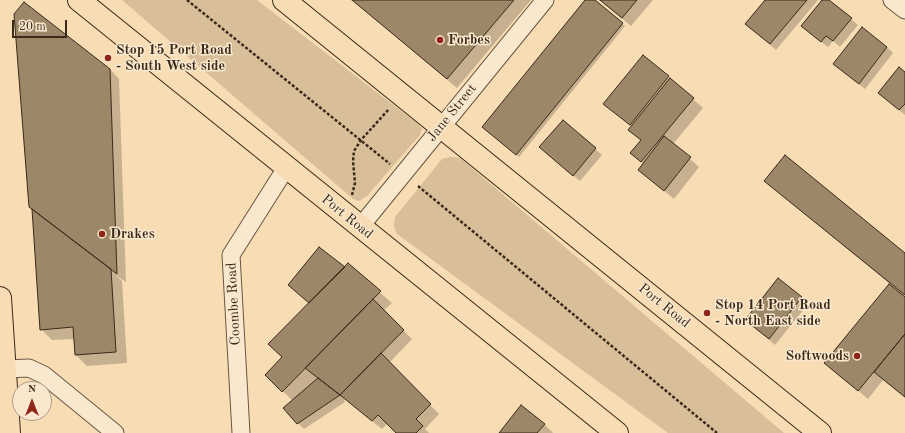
<!DOCTYPE html>
<style>
body{margin:0}
#map{position:relative;width:905px;height:433px;overflow:hidden;background:#f8dcb3;font-family:"Old Standard TT",serif}
canvas{display:block}
.north{position:absolute;left:12px;top:381px;width:40px;height:40px;box-sizing:border-box;background:#fae8ce;border:1px solid #ad9c86;border-radius:50%;rotate:0deg;font-size:11px;font-weight:700;line-height:16px;text-align:center;color:#392a19}
.north::after{content:'';display:block;margin:auto;width:14px;height:18px;background:#8f2418;clip-path:polygon(50% 0,100% 100%,50% 72%,0 100%)}
.scale{position:absolute;left:12px;top:20px;width:55px;height:18px;box-sizing:border-box;border:2px solid #392a19;border-top:0;padding-left:5px;font-size:12px;line-height:14px;white-space:nowrap;color:#392a19;-webkit-text-stroke:3px #fae8ce;paint-order:stroke}
</style>
<div id="map">
<canvas width="905" height="433"></canvas>
<div class="north">N</div>
<div class="scale">20 m</div>
</div>
<script>
const c = document.querySelector('canvas').getContext('2d');
c.lineJoin = 'round';
function fillPath(path, color) {
  c.fillStyle = color;
  c.fill(path, 'evenodd');
}
function poly(rows) {
  const path = new Path2D();
  for (const r of rows) {
    path.moveTo(r[0], r[1]);
    for (let i = 2; i < r.length; i += 2) path.lineTo(r[i], r[i + 1]);
  }
  return path;
}
function strokePath(path, color, width, dash) {
  c.strokeStyle = color;
  c.lineWidth = width;
  c.lineCap = dash ? 'butt' : 'round';
  c.setLineDash(dash || []);
  c.stroke(path);
}
function label(font, color, halo, rows, align = 'center') {
  c.font = font + ' "Old Standard TT",serif';
  c.lineWidth = 3;
  c.setLineDash([]);
  c.textBaseline = 'middle';
  c.strokeStyle = halo;
  c.fillStyle = color;
  for (const [text, x, y, turn = 0] of rows) {
    c.save();
    c.translate(x, y);
    c.rotate((+turn || 0) * Math.PI / 180);
    c.textAlign = isNaN(turn) ? turn : align;
    if (halo) c.strokeText(text, 0, 0);
    c.fillText(text, 0, 0);
    c.restore();
  }
}
fillPath(poly([
 [122,0,257,0,418,124,422,129,420,135,367,196,359,201,353,199],
 [450,157,460,158,784,433,668,433,397,234,394,226,395,217,442,159]
]), '#d8be99');
fillPath(poly([
 [352,0,531,0,457,88],
 [586,0,593,0,625,26,519,157,486,130],
 [599,0,653,0,631,26],
 [766,0,818,0,776,50,753,30],
 [823,0,828,0,858,25,840,47,833,41,828,47,809,32],
 [887,47,893,53,865,89,834,64],
 [643,56,703,108,673,144,699,167,674,199,639,170,643,164,631,153,641,141,629,130,632,127,604,104],
 [110,69,119,79,126,282,115,275,122,281,127,363,87,366,76,355,75,339,52,340,41,329],
 [905,73,905,115,879,93],
 [563,121,602,155,580,181,547,154],
 [765,181,905,254,905,398,883,380,868,399,826,363,890,284],
 [348,265,392,303,383,311,412,339,389,363,439,414,425,429,429,433,397,433,388,423,382,429,343,398,345,402,304,429,298,423,293,401,266,375,283,358,269,344],
 [778,280,808,304,775,345,746,320],
 [544,424,553,433,500,433]
]), '#0003');
const building = poly([
 [352,0,514,0,447,79,352,0],
 [585,0,595,0,623,23,516,155,482,127,585,0],
 [600,0,637,0,622,18,600,0],
 [765,0,807,0,770,44,745,24,765,0],
 [822,0,829,0,852,18,833,41,826,36,821,42,801,26,822,0],
 [24,2,110,69,117,274,29,207,14,14,24,2],
 [862,27,887,47,859,84,833,64,862,27],
 [643,55,669,76,630,125,603,104,643,55],
 [899,67,905,72,905,104,899,110,878,93,899,67],
 [670,78,694,98,641,162,630,153,641,140,628,130,670,78],
 [563,120,596,148,573,176,539,147,563,120],
 [664,136,691,157,664,191,638,170,664,136],
 [785,155,905,253,905,295,764,181,785,155],
 [32,209,111,269,116,352,75,355,73,327,40,330,32,209],
 [319,247,345,267,309,303,288,285,319,247],
 [348,263,381,291,282,392,265,375,282,357,268,344,348,263],
 [778,278,802,297,769,339,745,320,778,278],
 [889,284,905,297,905,334,858,391,824,363,889,284],
 [373,299,404,330,340,395,305,368,373,299],
 [905,334,905,397,874,372,905,334],
 [381,353,431,404,416,419,423,426,416,433,396,433,378,415,372,421,340,395,381,353],
 [318,378,340,395,297,424,283,408,318,378],
 [521,405,545,424,537,433,499,433,521,405]
]);
fillPath(building, '#9c8769');
strokePath(building, '#392a19', 1);
const minor = poly([
 [892,0,905,10],
 [360,227,545,0],
 [4,369,29,368,44,375,115,433],
 [241,433,231,255,286,168]
]);
const primary = poly([
 [0,298,9,433]
]);
const trunk = poly([
 [79,0,617,433],
 [284,0,820,433]
]);
strokePath(minor, '#695640', 19);
strokePath(primary, '#392a19', 24);
strokePath(trunk, '#392a19', 24);
strokePath(poly([
 [187,0,390,164],
 [418,186,717,433],
 [352,195,355,183,353,161,354,151,361,140,389,109]
]), '#392a19', 2.5, [3, 2]);
strokePath(minor, '#fae8ce', 17);
strokePath(primary, '#f8dcb3', 22);
strokePath(trunk, '#f8dcb3', 22);
for (const [x, y, r, color] of [
 [440,40,4,"#8f2418"],
 [108,58,4,"#8f2418"],
 [102,234,4,"#8f2418"],
 [707,313,4,"#8f2418"],
 [857,356,4,"#8f2418"]
]) {
  const dot = new Path2D();
  dot.arc(x, y, r, 0, 2 * Math.PI);
  c.fillStyle = color;
  c.fill(dot);
  strokePath(dot, '#fae8ce', 1.5);
}
label('bold 14px', '#392a19', '#fae8ce', [
 ["Forbes",448,40],
 ["Stop 15 Port Road",116,50],
 ["- South West side",116,66],
 ["Drakes",110,234],
 ["Stop 14 Port Road",715,305],
 ["- North East side",715,321],
 ["Softwoods",849,356,"right"]
], 'left');
label('14px', '#392a19', '#fae8ce', [
 ["Jane Street",452,113,-51],
 ["Port Road",347,217,39],
 ["Coombe Road",234,304,-93],
 ["Port Road",664,306,39]
]);
</script>
